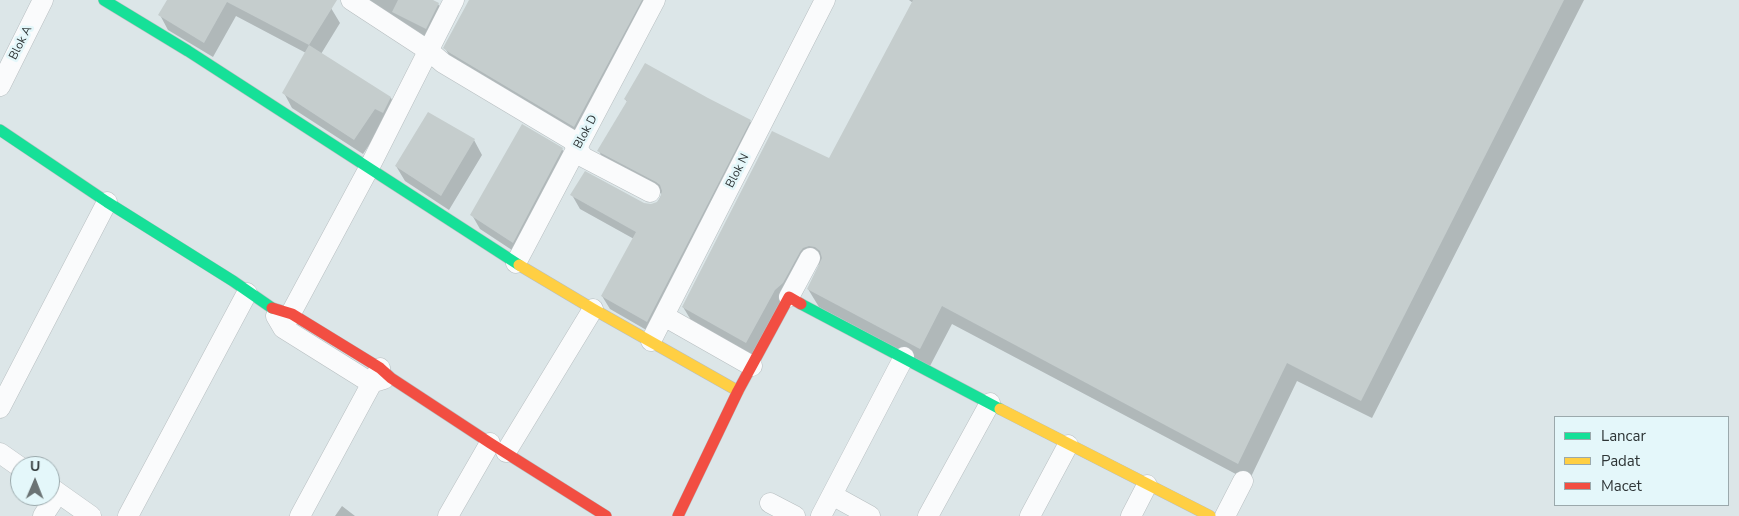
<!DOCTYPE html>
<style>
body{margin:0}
#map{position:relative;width:1739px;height:516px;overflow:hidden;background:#dce6e8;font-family:"Nunito Sans",sans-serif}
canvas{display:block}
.legend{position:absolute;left:1554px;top:416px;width:175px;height:90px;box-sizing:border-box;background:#e4f7fa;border:1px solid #9ba9ac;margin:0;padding:6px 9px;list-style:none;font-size:15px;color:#2e3536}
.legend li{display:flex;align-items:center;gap:10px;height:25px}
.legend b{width:25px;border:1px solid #9ba9ac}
.north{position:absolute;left:10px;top:456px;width:50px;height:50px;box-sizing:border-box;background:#e4f7fa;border:1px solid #9ba9ac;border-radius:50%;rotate:1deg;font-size:14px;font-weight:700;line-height:20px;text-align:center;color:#2e3536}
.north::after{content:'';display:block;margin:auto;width:18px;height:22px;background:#6b7374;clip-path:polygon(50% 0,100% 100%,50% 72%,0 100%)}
</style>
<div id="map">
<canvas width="1739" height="516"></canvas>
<ul class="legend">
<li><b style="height:6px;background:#16e098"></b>Lancar</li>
<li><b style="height:6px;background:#ffcf43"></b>Padat</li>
<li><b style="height:6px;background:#f24e42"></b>Macet</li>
</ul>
<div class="north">U</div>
</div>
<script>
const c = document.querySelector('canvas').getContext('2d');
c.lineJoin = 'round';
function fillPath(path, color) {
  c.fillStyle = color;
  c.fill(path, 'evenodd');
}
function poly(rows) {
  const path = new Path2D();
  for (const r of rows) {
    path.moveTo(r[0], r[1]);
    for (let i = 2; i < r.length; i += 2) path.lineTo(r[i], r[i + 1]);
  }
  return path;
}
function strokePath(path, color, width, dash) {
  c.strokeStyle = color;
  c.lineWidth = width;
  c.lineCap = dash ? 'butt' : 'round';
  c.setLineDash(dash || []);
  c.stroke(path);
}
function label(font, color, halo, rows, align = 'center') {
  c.font = font + ' "Nunito Sans",sans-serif';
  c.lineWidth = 5;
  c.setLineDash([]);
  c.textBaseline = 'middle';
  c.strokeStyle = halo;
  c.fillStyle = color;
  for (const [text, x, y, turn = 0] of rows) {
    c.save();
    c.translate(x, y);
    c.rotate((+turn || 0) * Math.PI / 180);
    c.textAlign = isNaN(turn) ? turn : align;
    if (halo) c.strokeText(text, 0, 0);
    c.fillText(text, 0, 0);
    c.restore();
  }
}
fillPath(poly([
 [168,0,320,0,331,8,340,23,321,54,391,98,399,113,384,123,363,154,292,108,284,93,306,53,236,16,213,57,168,30,160,15],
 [364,0,430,0,438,4,446,17,434,41,401,25],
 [470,0,656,0,582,141,453,62,445,48],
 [909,0,1584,0,1372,418,1297,381,1249,481,952,324,930,366,819,307,808,289,820,264,815,266,757,361,694,325,683,307,829,160,913,3],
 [625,99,750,121,758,135,655,335,610,309,602,296,634,239,580,209,572,195,651,205,657,203,662,194,606,165,599,151,628,103],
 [474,140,482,155,449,210,405,181,396,166],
 [562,149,570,163,521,256,480,229,472,215],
 [342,506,355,516,335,516]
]), '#0003');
fillPath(poly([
 [167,0,337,0,309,45,227,2,204,43,158,15],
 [398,0,433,0,439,3,426,29,392,12],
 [469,0,642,0,574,127,450,53,443,48],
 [913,0,1564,0,1361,401,1287,363,1238,464,942,306,920,349,807,289,822,258,820,251,815,247,809,246,803,248,800,252,783,283,775,290,746,343,682,307,772,131,829,158],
 [309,45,391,97,383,113,375,109,354,140,282,93],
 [645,63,708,98,751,120,647,322,601,296,636,232,570,195,585,171,644,203,651,204,657,202,660,198,662,191,660,185,656,182,597,151,627,101,624,99],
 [428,112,475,139,441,196,395,166],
 [522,124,563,148,513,243,470,215]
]), '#c5cdcd');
const street = poly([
 [351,0,429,51,443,63,572,140,583,157,650,192],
 [0,86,43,0],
 [516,263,655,0],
 [789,297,810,258],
 [276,316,283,328,371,383,384,379],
 [664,316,752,366],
 [283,328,369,168,454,0],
 [651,341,825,0],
 [0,408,107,202],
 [506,452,593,309],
 [0,453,20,467],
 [50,487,91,516],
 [832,495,870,516],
 [770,503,795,516],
 [43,516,58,493],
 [128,516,247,293],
 [300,516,380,368],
 [448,516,490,443],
 [821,516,904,357],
 [928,516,990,403],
 [1030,516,1068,445],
 [1131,516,1147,485],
 [1225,516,1243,481]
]);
const fast = poly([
 [104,0,188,51,519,265],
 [0,130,107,202,233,281,272,308],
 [801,304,1000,409]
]);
const slow = poly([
 [519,265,593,309,738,391],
 [1000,409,1210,516]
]);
const jam = poly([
 [272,308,292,314,380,368,391,378,490,443,606,516],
 [678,516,738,391,789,297,801,304]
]);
strokePath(street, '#b7bec0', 21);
strokePath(fast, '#b7bec0', 12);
strokePath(slow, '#b7bec0', 12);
strokePath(jam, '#b7bec0', 12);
strokePath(street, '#fafbfc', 20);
strokePath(fast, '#16e098', 11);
strokePath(slow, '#ffcf43', 11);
strokePath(jam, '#f24e42', 11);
label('12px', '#2e3536', '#e4f7fa', [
 ["Blok A",21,43,-63],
 ["Blok D",586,132,-62],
 ["Blok N",738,171,-63]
]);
</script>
